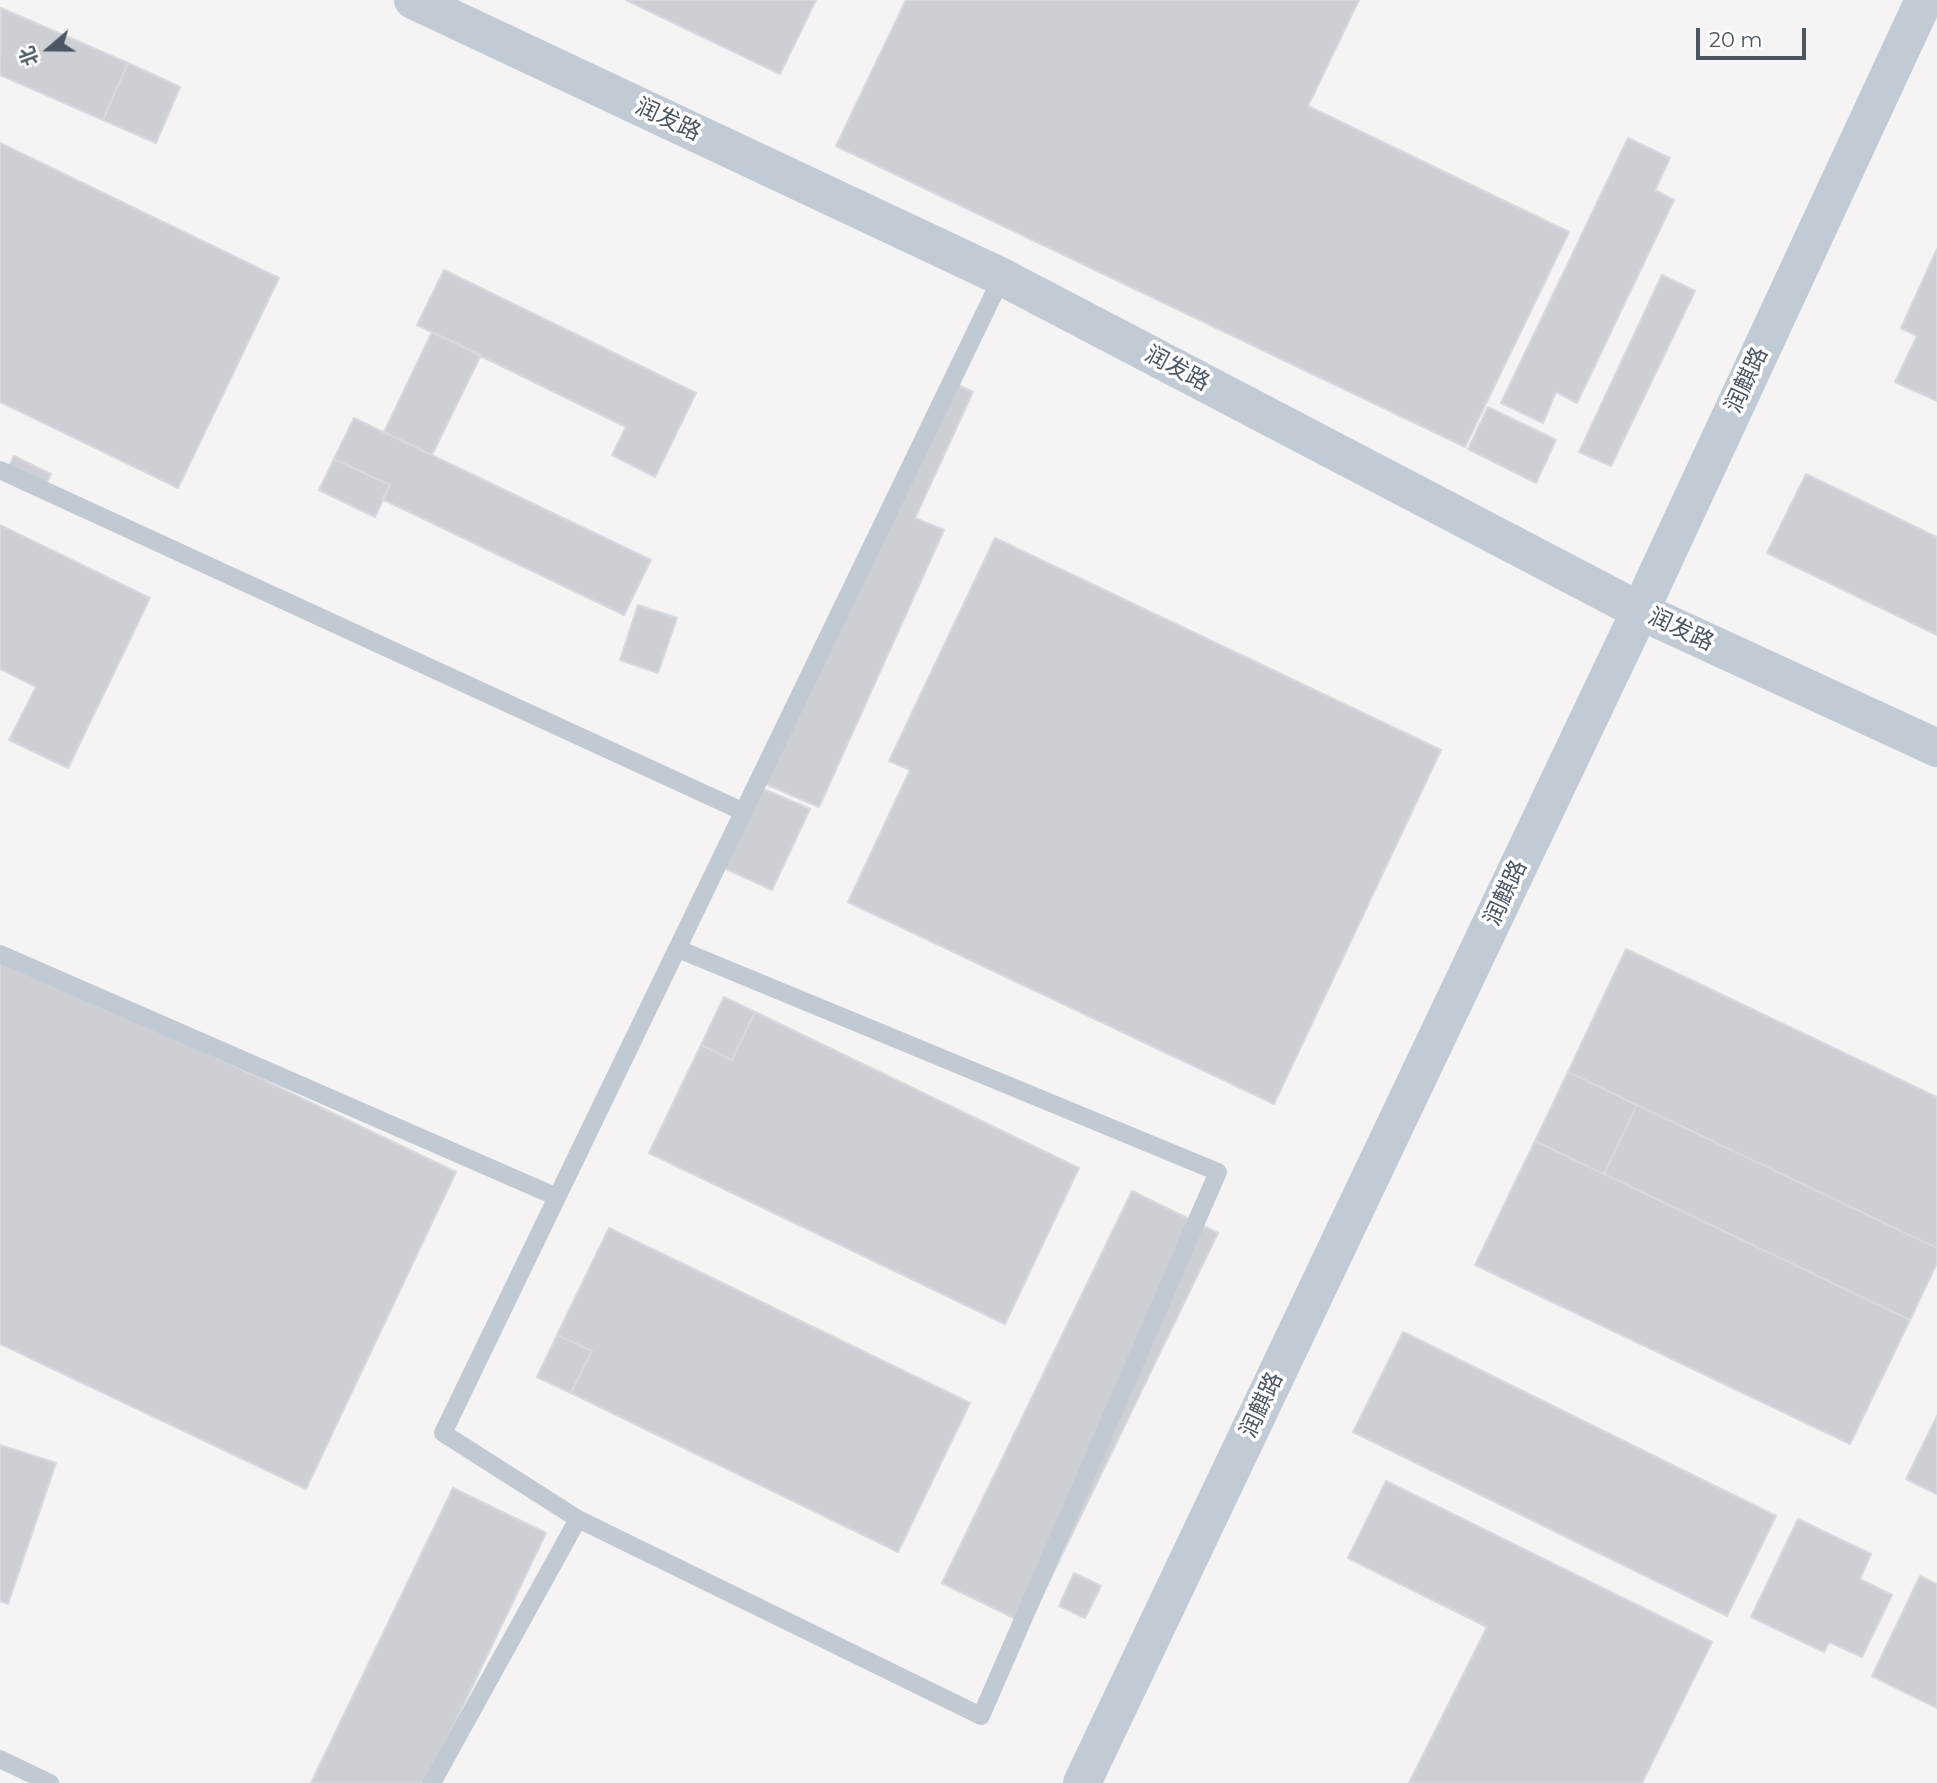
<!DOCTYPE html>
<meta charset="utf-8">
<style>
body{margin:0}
#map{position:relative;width:1937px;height:1783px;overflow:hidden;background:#f5f3f3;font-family:Montserrat,"Noto Sans SC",sans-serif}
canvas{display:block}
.north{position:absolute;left:14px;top:14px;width:70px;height:70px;-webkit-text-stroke:5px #fff;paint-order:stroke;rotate:250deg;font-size:19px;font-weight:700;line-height:28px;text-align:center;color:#4a5661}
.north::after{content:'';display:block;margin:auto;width:24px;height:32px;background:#4a5661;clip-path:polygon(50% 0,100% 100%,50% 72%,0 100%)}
.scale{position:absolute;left:1696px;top:28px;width:110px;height:32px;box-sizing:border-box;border:4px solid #4a5661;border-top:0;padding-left:9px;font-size:21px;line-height:24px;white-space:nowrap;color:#4a5661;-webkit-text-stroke:5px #fff;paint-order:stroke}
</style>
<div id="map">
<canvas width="1937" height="1783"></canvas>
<div class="north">北</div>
<div class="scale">20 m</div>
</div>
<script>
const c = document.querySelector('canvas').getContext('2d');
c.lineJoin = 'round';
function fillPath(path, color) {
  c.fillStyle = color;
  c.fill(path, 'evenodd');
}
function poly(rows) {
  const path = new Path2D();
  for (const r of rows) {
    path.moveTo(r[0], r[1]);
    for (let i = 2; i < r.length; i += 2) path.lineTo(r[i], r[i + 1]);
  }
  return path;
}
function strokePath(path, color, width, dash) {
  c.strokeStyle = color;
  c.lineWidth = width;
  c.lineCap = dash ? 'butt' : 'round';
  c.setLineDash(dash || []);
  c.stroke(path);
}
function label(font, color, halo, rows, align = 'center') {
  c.font = font + ' Montserrat,"Noto Sans SC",sans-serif';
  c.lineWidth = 7;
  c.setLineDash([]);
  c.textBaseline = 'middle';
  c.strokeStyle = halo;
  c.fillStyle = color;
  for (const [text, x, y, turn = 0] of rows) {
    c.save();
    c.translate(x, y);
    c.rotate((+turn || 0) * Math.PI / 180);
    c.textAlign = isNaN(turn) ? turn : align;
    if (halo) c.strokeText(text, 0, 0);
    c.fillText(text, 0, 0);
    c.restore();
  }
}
const building = poly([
 [626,0,816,0,780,74,626,0],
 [906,0,1359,0,1308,106,1569,232,1465,447,836,146,906,0],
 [1,8,128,63,103,120,0,75,1,8],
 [128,63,180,87,156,143,103,120,128,63],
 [1628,138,1670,158,1655,190,1674,200,1577,403,1556,392,1543,423,1501,403,1628,138],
 [0,143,279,278,178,488,0,402,0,143],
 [1937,249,1937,401,1895,382,1917,336,1901,328,1937,249],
 [444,270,696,393,655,477,612,455,626,427,417,325,444,270],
 [1662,275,1695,291,1611,466,1579,452,1662,275],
 [432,332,481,355,432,455,384,432,432,332],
 [948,380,973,392,915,518,944,530,819,807,765,784,948,380],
 [1488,407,1556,440,1536,483,1468,449,1488,407],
 [354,418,651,560,624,615,382,499,390,485,334,459,354,418],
 [14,456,51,474,40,496,3,478,14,456],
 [334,459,390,485,375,517,319,490,334,459],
 [1806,474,1937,537,1937,635,1767,553,1806,474],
 [0,525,150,598,68,768,9,740,36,687,0,669,0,525],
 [995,538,1441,750,1274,1104,848,902,910,770,889,761,995,538],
 [638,605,677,618,658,673,620,660,638,605],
 [759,787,810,809,772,890,722,867,759,787],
 [1626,949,1937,1097,1937,1248,1568,1072,1626,949],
 [0,954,456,1172,306,1489,0,1344,0,954],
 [724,997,755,1012,732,1060,701,1045,724,997],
 [755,1012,1079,1168,1005,1324,649,1153,701,1045,732,1060,755,1012],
 [1568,1072,1637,1105,1604,1174,1535,1141,1568,1072],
 [1637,1105,1937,1248,1937,1263,1910,1320,1604,1174,1637,1105],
 [1535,1141,1910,1320,1850,1444,1475,1265,1535,1141],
 [1132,1191,1218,1233,1028,1625,942,1583,1132,1191],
 [609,1228,970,1403,898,1552,571,1393,592,1351,557,1335,609,1228],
 [1403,1332,1776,1516,1727,1616,1353,1432,1403,1332],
 [557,1335,592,1351,571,1393,537,1377,557,1335],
 [1937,1416,1937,1494,1906,1479,1937,1416],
 [0,1445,56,1463,8,1604,0,1601,0,1445],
 [1386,1481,1712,1642,1642,1783,1409,1783,1487,1627,1348,1558,1386,1481],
 [453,1488,546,1533,426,1783,311,1783,453,1488],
 [1798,1519,1871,1554,1860,1579,1892,1595,1862,1657,1829,1642,1824,1652,1751,1617,1798,1519],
 [1074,1573,1101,1586,1085,1618,1059,1606,1074,1573],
 [1920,1576,1937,1584,1937,1708,1872,1676,1920,1576]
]);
fillPath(building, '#cdcfd5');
strokePath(building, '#d7d9de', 2);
strokePath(poly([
 [0,470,744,812],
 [0,954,557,1197],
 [578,1519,981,1716,1218,1172,678,949],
 [0,1759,50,1783],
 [432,1783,578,1519,443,1433,1002,277]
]), '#c1cad2', 18);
strokePath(poly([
 [413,0,1002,277,1640,611,1937,748],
 [1082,1783,1640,611,1924,0]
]), '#c1cbd6', 38);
label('23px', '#4a5661', '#fff', [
 ["润发路",668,120,25],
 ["润发路",1177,369,28],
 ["润麒路",1747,380,-65],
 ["润发路",1681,630,25],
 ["润麒路",1506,893,-65],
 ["润麒路",1262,1405,-65]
]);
</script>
